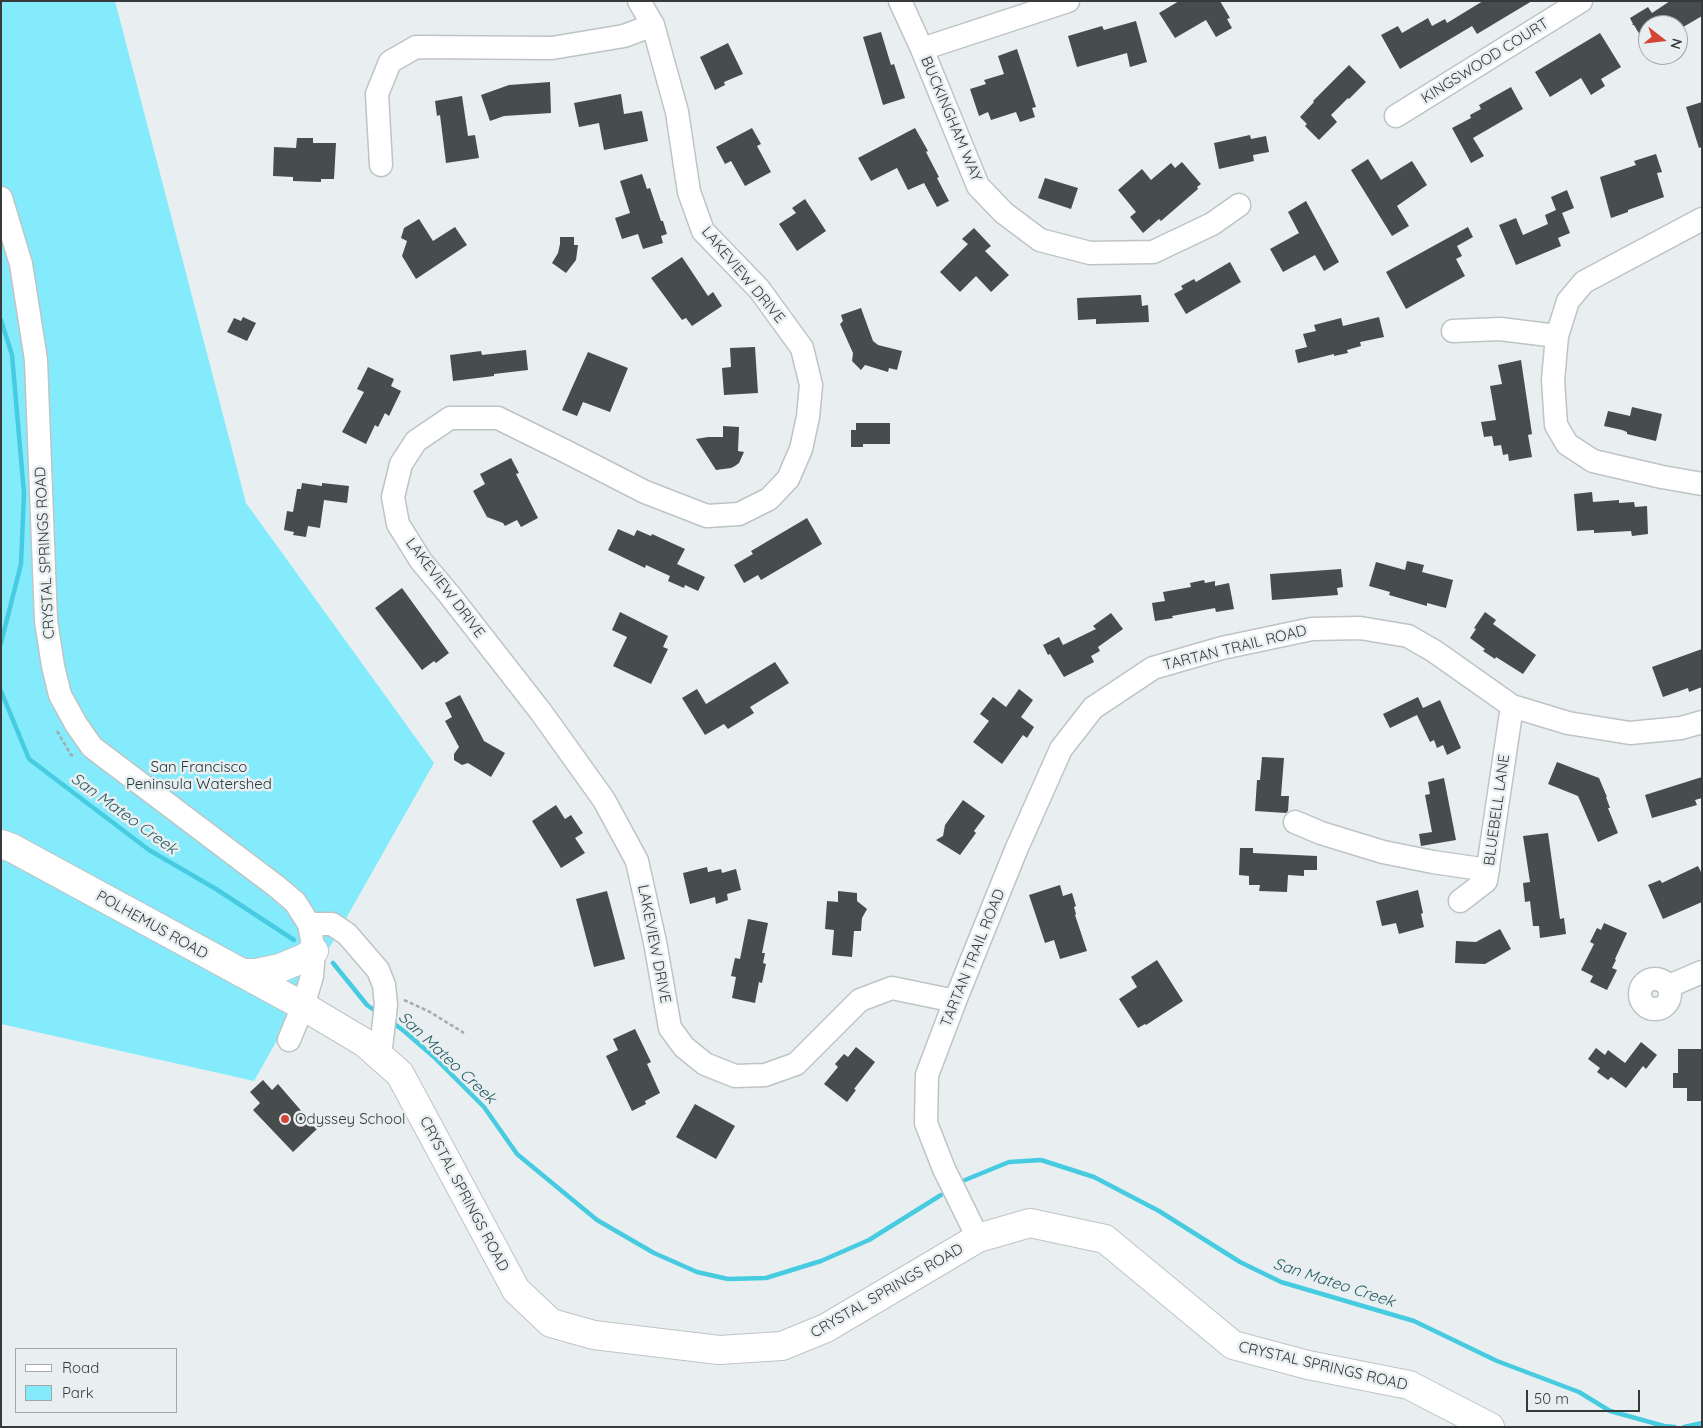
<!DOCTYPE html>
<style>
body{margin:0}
#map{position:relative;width:1703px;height:1428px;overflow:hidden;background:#e9eff0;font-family:Quicksand,sans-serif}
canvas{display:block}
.frame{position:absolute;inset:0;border:2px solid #373a3a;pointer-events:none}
.legend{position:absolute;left:15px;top:1348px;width:162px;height:65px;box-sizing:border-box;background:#e9eff0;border:1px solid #a2a7a7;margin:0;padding:6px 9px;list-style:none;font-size:15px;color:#373a3a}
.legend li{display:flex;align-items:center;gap:10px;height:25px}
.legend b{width:25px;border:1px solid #a2a7a7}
.north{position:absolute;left:1638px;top:15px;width:50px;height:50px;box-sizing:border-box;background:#e9eff0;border:1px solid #a2a7a7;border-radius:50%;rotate:106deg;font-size:14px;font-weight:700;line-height:20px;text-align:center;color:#373a3a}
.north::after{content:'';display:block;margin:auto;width:18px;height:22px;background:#d34635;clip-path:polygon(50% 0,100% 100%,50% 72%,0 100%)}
.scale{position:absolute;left:1526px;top:1390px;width:114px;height:22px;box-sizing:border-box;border:2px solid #373a3a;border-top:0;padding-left:6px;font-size:15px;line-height:18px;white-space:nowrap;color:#373a3a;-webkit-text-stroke:4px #e9eff0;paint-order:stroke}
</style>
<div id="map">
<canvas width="1703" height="1428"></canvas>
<div class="frame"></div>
<ul class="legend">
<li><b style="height:6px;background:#fff"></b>Road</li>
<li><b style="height:14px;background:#84ebfd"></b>Park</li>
</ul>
<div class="north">N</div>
<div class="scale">50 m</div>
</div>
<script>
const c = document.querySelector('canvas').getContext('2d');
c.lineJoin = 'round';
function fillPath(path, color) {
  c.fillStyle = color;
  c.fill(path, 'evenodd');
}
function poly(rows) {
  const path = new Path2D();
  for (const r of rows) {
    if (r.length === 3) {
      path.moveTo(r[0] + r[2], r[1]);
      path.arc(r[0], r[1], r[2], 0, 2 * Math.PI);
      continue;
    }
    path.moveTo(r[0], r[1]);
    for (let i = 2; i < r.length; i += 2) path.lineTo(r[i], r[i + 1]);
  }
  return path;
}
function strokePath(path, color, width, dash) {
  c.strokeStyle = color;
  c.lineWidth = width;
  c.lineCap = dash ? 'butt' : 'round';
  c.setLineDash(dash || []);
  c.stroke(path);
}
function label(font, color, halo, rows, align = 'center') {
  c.font = font + ' Quicksand,sans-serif';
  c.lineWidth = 5;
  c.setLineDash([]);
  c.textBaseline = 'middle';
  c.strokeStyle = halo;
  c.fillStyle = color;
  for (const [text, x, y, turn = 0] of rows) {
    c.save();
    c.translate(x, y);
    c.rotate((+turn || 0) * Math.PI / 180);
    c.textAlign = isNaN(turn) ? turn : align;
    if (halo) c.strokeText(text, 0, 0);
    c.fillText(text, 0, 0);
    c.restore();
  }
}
fillPath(poly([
 [1,1,115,1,246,503,434,763,254,1081,1,1024]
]), '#84ebfd');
strokePath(poly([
 [1,320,12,355,24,493,21,564,1,643],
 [1,691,29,759,149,850,216,889,294,940],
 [333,963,367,1005,377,1012],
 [392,1022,404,1031,434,1057,484,1107,517,1154,597,1220,654,1253,697,1272,728,1279,766,1278,821,1261,869,1240,941,1195],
 [965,1180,1009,1162,1041,1160,1094,1177,1159,1211,1240,1262,1281,1282,1414,1321,1497,1361,1579,1392,1610,1411,1664,1426,1675,1427],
 [1684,1427,1702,1423]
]), '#47cbe0', 4.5);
fillPath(poly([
 [1179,1,1220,1,1230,18,1227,19,1232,28,1216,37,1206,20,1175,38,1159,13],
 [1483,1,1532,1,1477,34,1472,26,1400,69,1381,35,1398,26,1402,33,1428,18,1432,26,1445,19,1447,23],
 [1670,1,1702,1,1702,16,1678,30,1678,25,1648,25,1648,49,1634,25,1632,25,1633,24,1630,18,1648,7,1652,13],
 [1136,21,1147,62,1130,67,1127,53,1077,67,1068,36,1102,26,1104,30],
 [881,32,891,65,894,64,905,98,883,105,863,37],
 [1600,33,1621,67,1601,79,1605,86,1591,95,1581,78,1550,97,1535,72],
 [728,43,743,74,724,82,725,85,715,90,700,57],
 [1017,49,1036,107,1032,108,1035,117,1020,122,1016,112,991,120,988,112,979,116,970,89,986,84,984,80,1004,74,998,56],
 [1349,65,1366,82,1349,99,1348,98,1331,115,1337,122,1319,140,1305,126,1307,124,1300,117,1314,102,1313,101],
 [550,82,551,113,504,116,490,121,481,95,509,85],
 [1511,87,1523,109,1473,138,1484,156,1471,163,1452,128,1471,118,1470,115,1481,109,1479,105],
 [621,94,624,114,642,111,648,141,604,150,599,123,579,127,574,103],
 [462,96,468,136,475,135,479,158,446,163,440,115,437,116,435,101],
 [1702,102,1702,147,1699,148,1686,107],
 [752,128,761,144,757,146,771,172,745,186,731,161,725,164,716,147],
 [915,128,928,151,926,152,939,177,937,178,949,201,937,207,924,183,908,190,897,168,871,181,858,158],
 [1250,135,1251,139,1266,136,1269,152,1253,155,1254,161,1219,169,1214,143],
 [297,138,313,138,313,143,336,143,334,179,321,179,321,182,293,181,293,177,273,176,274,147,296,148],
 [1656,154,1662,172,1657,173,1664,197,1628,210,1628,212,1611,218,1600,177,1636,165,1634,161],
 [1368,159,1381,180,1412,161,1427,185,1397,206,1409,226,1392,236,1351,170],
 [1182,162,1201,184,1197,187,1198,189,1161,221,1159,219,1143,233,1130,217,1136,212,1118,190,1142,169,1151,180,1171,163,1175,168],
 [642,174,647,189,650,188,661,221,663,221,667,234,661,236,663,243,643,249,638,234,622,239,615,218,630,213,620,181],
 [1045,178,1078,188,1071,209,1038,198],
 [1567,190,1574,208,1562,213,1570,233,1558,238,1561,246,1516,265,1499,225,1516,218,1523,235,1548,224,1545,215,1556,210,1551,197],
 [805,199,826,231,797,251,779,224,796,213,792,208],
 [1306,201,1339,262,1324,271,1315,255,1283,272,1270,249,1299,233,1288,212],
 [419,219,433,241,455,227,467,245,416,279,402,256,407,241,401,238,404,228],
 [1468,227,1473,237,1457,246,1462,256,1456,259,1465,276,1406,309,1386,272],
 [974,228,991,246,985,251,1009,275,991,292,976,276,960,292,940,272,968,244,962,239],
 [560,237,574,237,574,245,578,245,576,260,566,273,552,263,558,253,560,244],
 [682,257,708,296,713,292,722,306,692,326,686,318,682,320,651,278],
 [1230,262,1241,282,1186,314,1174,294,1183,289,1181,286,1194,279,1196,282],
 [1141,295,1142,306,1148,305,1149,322,1096,324,1096,319,1078,320,1077,298],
 [861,308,873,341,878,345,902,351,897,370,889,368,888,372,865,365,861,370,852,361,853,353,840,324,843,321,841,315],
 [243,317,256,323,247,341,227,332,234,318,241,321],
 [1379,317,1384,337,1360,342,1361,346,1347,350,1348,353,1334,356,1334,354,1298,363,1295,350,1307,347,1303,334,1316,331,1314,325,1341,318,1343,326],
 [755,347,758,393,724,395,722,368,731,367,730,348],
 [526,350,528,370,494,374,494,376,453,381,450,355,481,351,482,355],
 [588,352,628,368,610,412,583,402,577,416,562,410],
 [1521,360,1532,434,1528,435,1532,457,1509,461,1508,454,1503,455,1501,445,1494,446,1492,436,1484,437,1481,422,1496,420,1490,386,1502,384,1498,365],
 [368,367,394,379,391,386,401,391,389,416,385,413,378,427,375,425,366,444,342,432,364,392,357,389],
 [1632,407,1662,414,1656,441,1627,434,1627,432,1622,430,1604,426,1608,411,1630,416],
 [856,423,890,423,890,444,863,444,863,447,851,447,851,430,856,430],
 [723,426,739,427,738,451,744,452,739,463,735,466,731,468,716,470,696,439,708,437,723,437],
 [511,458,519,473,516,474,538,518,521,527,517,520,505,526,503,523,487,517,473,491,485,484,480,474],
 [302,483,322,486,322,483,349,486,347,503,324,500,320,528,308,526,306,537,293,535,294,532,284,530,287,511,293,512,297,489,301,489],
 [1592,492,1593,502,1619,500,1619,503,1634,502,1635,507,1647,506,1648,534,1632,536,1631,531,1594,533,1594,530,1577,531,1574,494],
 [807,518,822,544,761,580,758,575,744,583,734,565,753,554,751,551],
 [618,529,634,536,637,530,651,536,652,534,685,549,677,564,705,577,698,591,685,585,684,588,668,581,670,576,646,565,645,568,608,550],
 [1407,561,1424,565,1422,572,1453,580,1446,608,1427,603,1427,606,1389,595,1390,592,1369,586,1376,562,1405,570],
 [1341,569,1343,587,1337,588,1338,595,1272,600,1270,574],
 [1204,580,1205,583,1215,581,1215,586,1229,583,1234,609,1216,612,1215,608,1172,616,1173,618,1155,621,1152,603,1165,601,1163,592,1191,587,1190,583],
 [402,588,449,653,436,663,434,661,422,670,375,608],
 [620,612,668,636,663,647,668,649,651,684,613,666,627,637,612,630],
 [1485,612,1496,620,1493,624,1536,655,1523,674,1496,657,1495,659,1483,651,1485,649,1470,638,1476,629,1474,628],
 [1111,613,1123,629,1098,647,1100,651,1091,656,1094,662,1064,677,1050,654,1048,655,1043,645,1059,637,1063,645,1096,629,1093,626],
 [1702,649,1702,687,1689,692,1688,688,1663,697,1652,667],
 [775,662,789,683,750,707,754,713,728,729,724,724,705,735,682,698,697,689,706,704],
 [1019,689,1033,700,1021,717,1034,727,1027,738,1023,735,1002,764,973,742,989,721,980,714,993,697,1006,707],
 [460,695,484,741,505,753,491,777,468,763,462,765,454,760,454,754,459,747,445,721,452,717,445,703],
 [1418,697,1423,708,1440,700,1461,748,1447,755,1443,745,1437,748,1434,740,1430,742,1417,715,1390,728,1383,714],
 [1262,757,1284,758,1281,796,1289,796,1288,811,1286,813,1255,811,1257,780,1260,780],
 [1557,762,1599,778,1607,797,1606,797,1610,808,1608,808,1618,833,1598,842,1578,796,1548,784],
 [1702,777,1702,798,1695,800,1697,805,1652,818,1645,795],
 [1444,778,1456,840,1421,846,1419,834,1432,832,1425,795,1430,794,1428,782],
 [963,800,985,816,974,831,976,833,960,855,936,840,943,836,945,825],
 [556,805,565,819,571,815,583,833,575,838,585,853,561,868,532,821],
 [1548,833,1560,919,1564,918,1566,934,1540,938,1539,926,1533,926,1530,901,1525,902,1523,883,1530,882,1523,836],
 [1240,848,1253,848,1253,853,1317,856,1317,870,1304,870,1304,876,1288,875,1287,892,1259,891,1260,885,1249,885,1249,876,1239,875],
 [1698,866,1702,874,1702,902,1663,919,1648,885,1660,880,1662,883],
 [707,867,708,872,721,869,722,873,736,869,741,890,727,894,728,900,716,904,715,897,690,904,683,873],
 [1060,885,1063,896,1072,893,1076,906,1074,907,1076,914,1075,915,1087,951,1060,959,1054,940,1045,943,1029,895],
 [1418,890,1423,913,1421,914,1424,927,1399,934,1396,923,1382,926,1376,901],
 [607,891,625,959,594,967,576,899],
 [838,891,857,893,857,901,867,909,862,918,861,931,854,931,852,957,832,955,834,930,825,929,827,901,838,902],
 [748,919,768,923,762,953,765,953,763,963,766,964,762,983,759,982,755,1003,732,998,736,977,731,976,735,958,740,959],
 [1604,923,1627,933,1615,959,1616,960,1612,968,1617,970,1607,990,1590,982,1593,976,1581,970,1594,944,1590,942,1597,928,1601,930],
 [1500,929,1511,949,1485,964,1455,963,1456,941,1476,942],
 [1157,960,1183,1001,1146,1025,1145,1024,1138,1028,1119,999,1137,987,1131,977],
 [635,1029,651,1062,647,1064,660,1093,645,1101,646,1104,632,1111,606,1056,618,1050,613,1039],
 [1641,1042,1657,1055,1646,1069,1643,1066,1626,1088,1611,1077,1608,1080,1597,1072,1600,1068,1588,1059,1596,1048,1605,1055,1608,1050,1625,1063],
 [856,1047,875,1062,854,1089,856,1090,847,1102,824,1084,838,1067,835,1064,844,1054,848,1057],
 [1678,1049,1702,1049,1702,1101,1687,1101,1687,1088,1673,1088,1673,1073,1678,1073],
 [263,1080,272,1090,278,1084,317,1129,293,1152,253,1110,260,1103,250,1092],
 [695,1104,735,1126,716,1159,676,1137]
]), '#474c4d');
const minor = poly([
 [639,1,653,25,677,112,689,192,703,231,759,289,802,348,811,385,808,417,801,449,788,479,769,499,739,514,707,516,645,492,563,450,498,418,450,418,416,441,401,464,393,497,398,524,421,561,448,593,541,712,604,800,637,861,655,942,670,1028,684,1047,705,1064,735,1076,765,1075,796,1064,860,1000,892,988,955,1001],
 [900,1,922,49,978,186,1004,213,1040,240,1090,253,1153,252,1212,224,1239,205],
 [922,49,1068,1],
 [1396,116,1581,1],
 [381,165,377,94,390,62,416,47,552,48,624,36,653,25],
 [1,198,21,264,36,360,46,621,53,666,60,695,76,724,92,747,276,886,295,902,309,924,314,951,312,976,303,1006,289,1040],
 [1702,219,1584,282,1568,301,1557,336,1553,380,1556,425,1567,444,1593,461,1662,477,1702,484],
 [1453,331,1500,329,1557,336],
 [1295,822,1321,833,1383,852,1433,862,1488,870],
 [1460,901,1486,881,1512,706],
 [309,924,332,924,347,934,378,970,384,985,386,1005,380,1056],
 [1655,994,15],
 [1669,986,1702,972],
 [978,1238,944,1169,926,1123,927,1075,955,1001,1016,850,1061,749,1093,708,1153,668,1222,648,1312,629,1360,628,1408,636,1434,651,1512,706,1568,723,1630,733,1681,728,1702,722]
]);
const major = poly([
 [1,844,12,848,303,1006,365,1043,400,1074,516,1290,551,1323,594,1335,719,1350,782,1346,826,1328,978,1238,1030,1223,1105,1239,1233,1345,1308,1365,1409,1385,1490,1427],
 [242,973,256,973,280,968,304,958,314,951]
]);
strokePath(minor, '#bec4c5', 25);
strokePath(major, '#bec4c5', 30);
strokePath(poly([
 [57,731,71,755,75,756],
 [404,1000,430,1012,464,1033]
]), '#a5aaaa', 2.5, [4, 2.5]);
strokePath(minor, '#fff', 22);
strokePath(major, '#fff', 28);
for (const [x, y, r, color] of [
 [285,1119,5,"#d34635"]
]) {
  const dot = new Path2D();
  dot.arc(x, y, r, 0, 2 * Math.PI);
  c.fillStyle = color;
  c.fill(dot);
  strokePath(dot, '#e9eff0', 2);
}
label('15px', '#373a3a', '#e9eff0', [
 ["KINGSWOOD COURT",1485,61,-32],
 ["BUCKINGHAM WAY",951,119,67],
 ["LAKEVIEW DRIVE",743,275,50],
 ["CRYSTAL SPRINGS ROAD",45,553,-93],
 ["LAKEVIEW DRIVE",445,588,53],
 ["TARTAN TRAIL ROAD",1235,648,-14],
 ["BLUEBELL LANE",1497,810,-82],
 ["POLHEMUS ROAD",152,925,29],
 ["LAKEVIEW DRIVE",654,944,79],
 ["TARTAN TRAIL ROAD",973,958,-68],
 ["CRYSTAL SPRINGS ROAD",464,1194,62],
 ["CRYSTAL SPRINGS ROAD",887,1291,-30],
 ["CRYSTAL SPRINGS ROAD",1323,1366,13]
]);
label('15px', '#20373b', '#e9eff0', [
 ["San Francisco",199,767],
 ["Peninsula Watershed",199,784]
]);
label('15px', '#373a3a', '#e9eff0', [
 ["Odyssey School",295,1119]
], 'left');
label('italic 16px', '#275d66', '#e9eff0', [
 ["San Mateo Creek",124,814,36],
 ["San Mateo Creek",447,1058,43],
 ["San Mateo Creek",1334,1283,18]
]);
</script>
